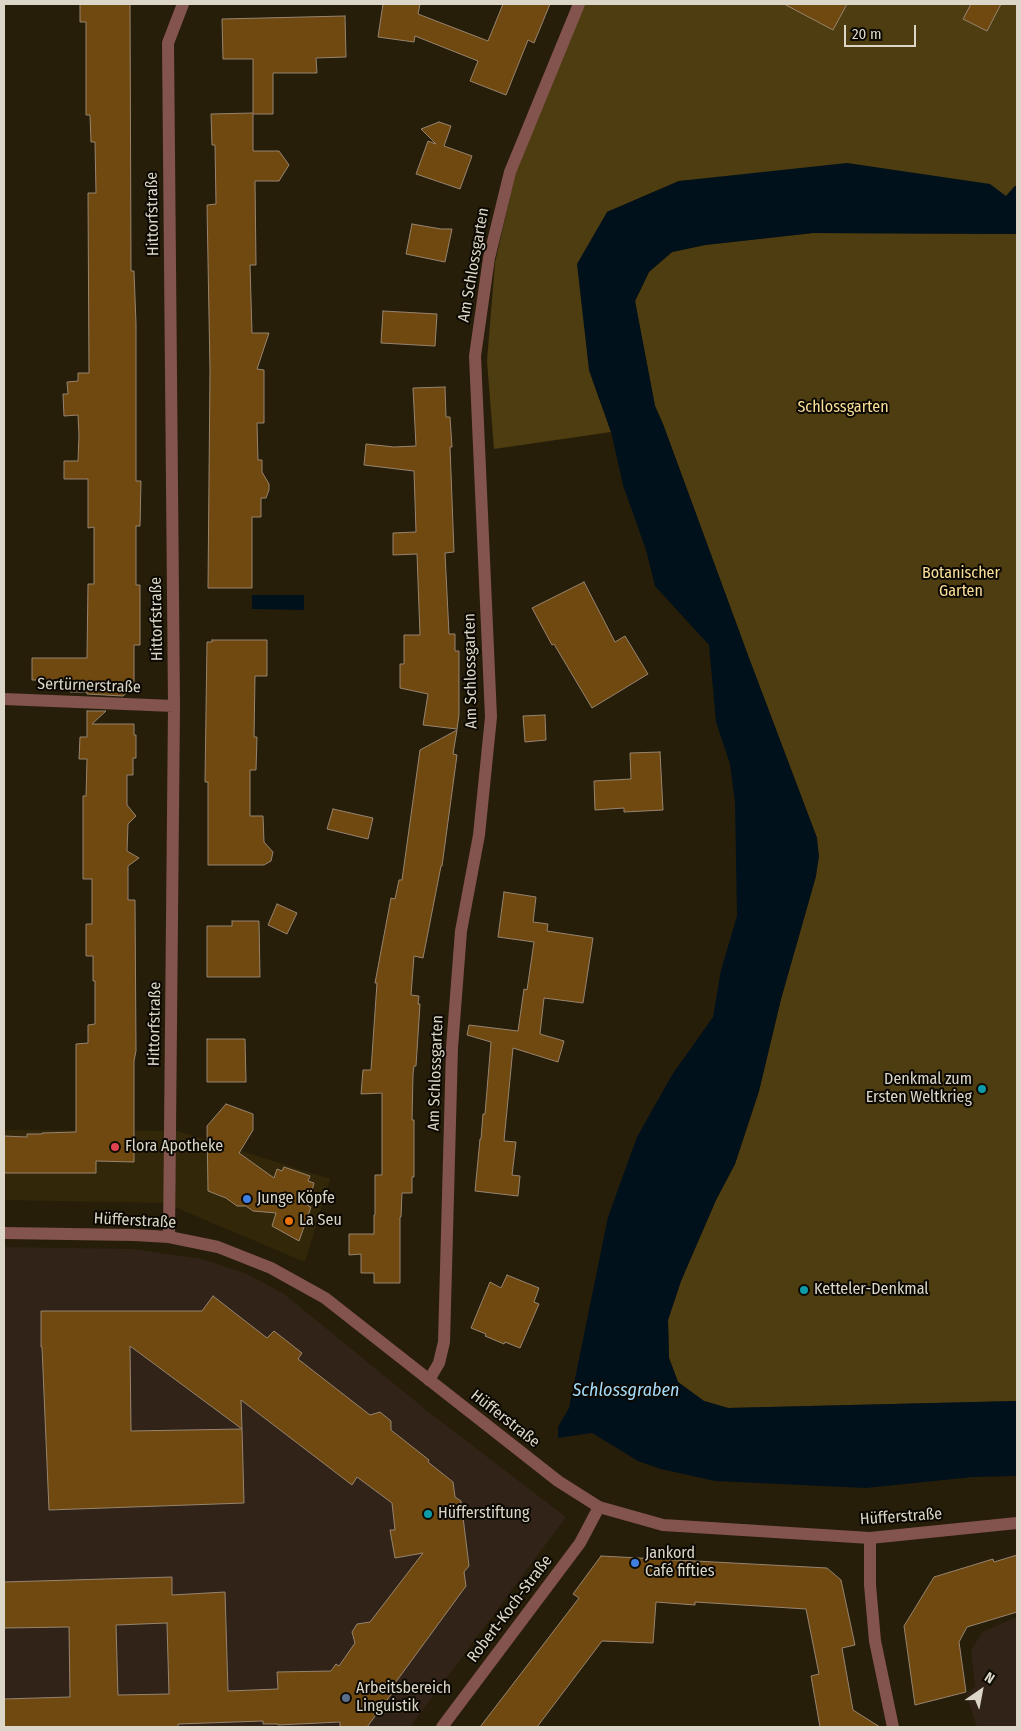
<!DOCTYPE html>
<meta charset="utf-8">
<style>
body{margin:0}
#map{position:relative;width:1021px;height:1731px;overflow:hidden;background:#271e09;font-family:"Fira Sans Condensed",sans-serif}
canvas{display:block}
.frame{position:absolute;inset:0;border:5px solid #dbd6c8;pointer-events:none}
.north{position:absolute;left:956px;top:1666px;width:50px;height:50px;-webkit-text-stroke:4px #0c0903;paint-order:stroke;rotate:33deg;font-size:14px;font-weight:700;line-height:20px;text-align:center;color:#dbd6c8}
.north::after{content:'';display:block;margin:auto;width:18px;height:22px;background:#dbd6c8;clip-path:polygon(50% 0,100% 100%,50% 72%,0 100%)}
.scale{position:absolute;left:844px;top:25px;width:72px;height:22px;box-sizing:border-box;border:2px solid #dbd6c8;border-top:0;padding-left:6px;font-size:15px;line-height:18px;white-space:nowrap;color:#dbd6c8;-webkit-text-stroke:4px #0c0903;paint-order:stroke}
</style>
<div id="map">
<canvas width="1021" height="1731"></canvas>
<div class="frame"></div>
<div class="north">N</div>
<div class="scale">20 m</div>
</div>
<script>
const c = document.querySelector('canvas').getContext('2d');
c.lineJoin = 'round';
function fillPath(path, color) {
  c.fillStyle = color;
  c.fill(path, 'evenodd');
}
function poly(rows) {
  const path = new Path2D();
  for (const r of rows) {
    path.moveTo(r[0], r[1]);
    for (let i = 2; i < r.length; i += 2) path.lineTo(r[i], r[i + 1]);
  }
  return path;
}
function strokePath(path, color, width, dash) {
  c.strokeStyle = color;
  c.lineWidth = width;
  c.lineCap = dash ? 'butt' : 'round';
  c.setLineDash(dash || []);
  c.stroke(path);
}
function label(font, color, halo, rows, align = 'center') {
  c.font = font + ' "Fira Sans Condensed",sans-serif';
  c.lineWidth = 4;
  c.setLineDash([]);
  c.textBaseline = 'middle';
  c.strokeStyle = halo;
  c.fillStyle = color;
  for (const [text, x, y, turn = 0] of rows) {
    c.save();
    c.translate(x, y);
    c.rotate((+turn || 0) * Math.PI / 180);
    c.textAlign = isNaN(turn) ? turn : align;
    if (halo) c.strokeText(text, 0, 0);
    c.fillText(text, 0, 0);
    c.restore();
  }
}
fillPath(poly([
 [4,1130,178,1131,330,1179,305,1262,165,1203,4,1200]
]), '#322709');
fillPath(poly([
 [4,1247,132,1249,202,1259,247,1274,284,1294,431,1414,566,1517,410,1727,4,1727],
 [1017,1617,1017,1727,977,1727,966,1694,975,1687,971,1651,982,1632]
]), '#312317');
fillPath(poly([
 [583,4,1017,4,1017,186,1015,186,1006,196,713,179,679,181,607,212,589,370,611,432,494,449,487,361,495,263,516,170],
 [813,233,1017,234,1017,1401,728,1408,704,1401,678,1382,669,1358,668,1320,681,1281,716,1200,735,1164,759,1091,781,999,816,876,817,838,749,658,663,424,655,406,635,301,649,272,672,252,705,245]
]), '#4d3d10');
fillPath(poly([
 [847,163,990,184,1006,196,1015,186,1017,186,1017,234,813,233,705,245,672,252,649,272,635,301,655,406,663,424,749,658,817,838,819,856,816,876,781,999,759,1091,735,1164,716,1200,681,1281,668,1320,669,1358,678,1382,704,1401,728,1408,1017,1401,1017,1476,973,1477,866,1488,715,1481,661,1469,638,1461,592,1433,558,1438,558,1427,569,1408,608,1217,637,1137,672,1075,713,1017,721,970,737,916,735,803,730,764,716,722,709,645,655,586,646,550,623,485,611,432,589,370,577,264,607,212,679,181],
 [252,595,304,595,304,610,252,609]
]), '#00111c');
const building = poly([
 [80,4,130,4,131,271,134,271,136,324,136,481,141,481,140,526,136,526,136,585,140,585,140,645,134,645,134,686,123,696,87,694,87,692,70,692,70,680,32,680,32,658,87,658,88,584,94,584,94,527,88,528,88,479,64,479,64,461,78,461,79,436,78,415,64,416,63,394,68,394,67,382,78,381,78,373,89,373,88,193,96,193,95,142,91,142,90,115,86,115,86,22,80,22,80,4],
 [383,4,420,4,418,14,488,41,503,4,550,4,534,43,528,40,506,95,470,81,478,61,415,36,414,42,378,37,383,4],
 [784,4,847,4,833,30,784,4],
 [971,4,1001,4,987,31,963,19,971,4],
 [345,16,346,57,316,58,317,73,273,73,273,114,253,114,253,151,279,151,289,165,279,181,255,181,256,265,250,265,252,333,269,333,257,369,264,370,264,423,257,423,258,460,262,460,262,472,269,484,269,490,266,498,261,498,261,517,252,517,252,588,208,588,210,371,207,205,216,204,215,145,212,145,211,114,253,113,253,59,223,59,222,19,345,16],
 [439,122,451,126,444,146,472,156,460,189,416,174,428,141,436,144,421,129,439,122],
 [412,224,441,229,452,229,445,262,406,254,412,224],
 [383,311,437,314,435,346,381,343,383,311],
 [445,387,446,417,450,417,452,447,450,447,454,552,445,553,449,634,455,634,455,651,459,651,459,715,457,729,423,725,428,694,400,688,400,664,404,664,404,635,420,635,417,554,393,555,393,533,416,532,414,471,364,465,366,444,394,447,416,446,413,388,445,387],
 [584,582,615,642,625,636,648,674,592,708,554,644,552,645,532,608,584,582],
 [212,640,267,640,267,676,255,676,254,737,257,737,256,770,250,770,250,816,263,816,264,842,273,852,271,861,264,865,208,865,208,782,205,782,207,642,212,642,212,640],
 [87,711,106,711,92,724,134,724,134,735,136,735,136,758,133,758,133,775,127,775,127,805,136,816,128,824,127,851,139,858,128,866,128,900,135,900,136,1051,134,1061,134,1162,96,1161,96,1173,4,1173,4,1136,27,1137,27,1134,42,1134,42,1133,76,1132,76,1044,88,1043,88,1025,95,1024,95,981,93,981,93,956,86,956,86,924,92,924,92,879,83,879,83,796,86,796,87,759,79,759,80,737,87,737,87,711],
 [545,715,546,740,525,742,523,716,545,715],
 [457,730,453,754,457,755,442,866,441,866,423,958,414,956,411,995,419,996,418,1004,420,1004,416,1066,414,1066,413,1074,412,1120,414,1120,414,1177,412,1177,412,1193,402,1193,401,1217,400,1217,400,1283,374,1283,374,1273,361,1273,361,1254,349,1255,349,1234,374,1234,374,1215,375,1215,375,1175,382,1175,382,1093,361,1094,363,1070,371,1070,377,983,375,983,391,898,395,899,399,880,402,880,420,750,457,730],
 [660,752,663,810,624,812,624,808,595,810,594,781,631,779,630,753,660,752],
 [333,809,373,818,368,839,327,829,333,809],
 [504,892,536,897,533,922,548,924,547,931,593,938,583,1003,544,998,540,1034,564,1041,558,1062,513,1048,504,1141,516,1142,512,1175,520,1176,518,1196,475,1191,480,1139,481,1139,483,1114,485,1114,491,1042,467,1035,469,1025,518,1031,524,989,527,990,534,942,498,937,504,892],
 [277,904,297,913,287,934,268,925,277,904],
 [232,921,259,921,260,977,207,977,207,926,232,926,232,921],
 [207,1039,245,1039,246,1082,207,1082,207,1039],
 [226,1104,253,1114,253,1130,239,1153,274,1178,277,1169,282,1171,284,1167,310,1176,308,1181,314,1183,308,1206,311,1207,299,1241,272,1226,276,1213,253,1211,246,1206,237,1206,226,1198,208,1191,207,1126,226,1104],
 [507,1275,539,1288,534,1302,539,1304,520,1348,505,1342,504,1344,485,1336,486,1334,471,1328,490,1282,501,1288,507,1275],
 [213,1296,267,1338,274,1331,302,1353,298,1359,370,1415,380,1412,391,1421,391,1430,429,1460,428,1462,453,1482,455,1497,461,1501,469,1566,464,1572,466,1586,390,1690,393,1692,367,1727,340,1727,340,1722,278,1725,278,1724,263,1724,263,1721,178,1724,178,1727,4,1727,4,1699,70,1697,69,1627,4,1628,4,1582,172,1577,172,1595,225,1592,228,1691,278,1689,277,1672,331,1671,336,1664,339,1666,355,1643,352,1632,357,1624,370,1622,423,1553,395,1558,390,1530,395,1530,392,1503,357,1477,352,1485,241,1400,242,1429,130,1346,131,1431,242,1429,244,1503,49,1510,42,1347,41,1347,41,1311,202,1311,213,1296],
 [167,1623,169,1694,118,1695,116,1625,167,1623],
 [1017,1555,1017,1612,967,1627,959,1642,966,1692,915,1705,904,1626,934,1577,993,1559,994,1562,1017,1555],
 [601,1556,827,1568,841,1580,855,1645,842,1648,853,1710,880,1727,820,1727,811,1676,819,1674,806,1609,695,1602,695,1605,656,1602,653,1643,602,1641,537,1727,480,1727,579,1598,573,1594,601,1556]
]);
fillPath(building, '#704910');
strokePath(building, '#968470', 1);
strokePath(poly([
 [4,699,174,706],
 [169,1237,174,706,168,43,183,4],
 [429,1380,439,1363,444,1342,452,1048,461,931,479,835,491,717,475,356,489,258,510,172,579,4],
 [442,1727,580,1543,599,1507]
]), '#83534e', 12);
strokePath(poly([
 [4,1233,134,1235,169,1237,218,1247,271,1268,325,1298,558,1481,599,1507,663,1525,870,1538,1017,1523],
 [870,1538,870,1585,875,1641,893,1727]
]), '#83534e', 12);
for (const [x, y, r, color] of [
 [982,1089,5,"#0f9aa8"],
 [115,1147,5,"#e0444e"],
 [247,1199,5,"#3f7fe0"],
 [289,1221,5,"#e8710a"],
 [804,1290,5,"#0f9aa8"],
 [428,1514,5,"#0f9aa8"],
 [635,1563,5,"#3f7fe0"],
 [346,1698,5,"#5c6f8a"]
]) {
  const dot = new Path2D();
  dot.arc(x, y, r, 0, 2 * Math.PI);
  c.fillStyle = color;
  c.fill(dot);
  strokePath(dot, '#0c0903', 2);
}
label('16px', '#dbd6c8', '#0c0903', [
 ["Hittorfstraße",153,214,-91],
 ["Am Schlossgarten",474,265,-80],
 ["Hittorfstraße",157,619,-91],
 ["Am Schlossgarten",471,671,-91],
 ["Sertürnerstraße",89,686,2],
 ["Hittorfstraße",155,1024,-89],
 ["Am Schlossgarten",436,1073,-88],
 ["Hüfferstraße",135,1221,3],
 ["Hüfferstraße",505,1419,38],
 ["Hüfferstraße",901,1517,-4],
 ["Robert-Koch-Straße",510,1609,-53]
]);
label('16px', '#fadf98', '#0c0903', [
 ["Schlossgarten",843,408],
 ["Botanischer",961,574],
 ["Garten",961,592]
]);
label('16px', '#dbd6c8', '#0c0903', [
 ["Denkmal zum",972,1080,"right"],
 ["Ersten Weltkrieg",972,1098,"right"],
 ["Flora Apotheke",125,1147],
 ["Junge Köpfe",257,1199],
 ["La Seu",299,1221],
 ["Ketteler-Denkmal",814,1290],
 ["Hüfferstiftung",438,1514],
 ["Jankord",645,1554],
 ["Café fifties",645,1572],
 ["Arbeitsbereich",356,1689],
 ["Linguistik",356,1707]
], 'left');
label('italic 18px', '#a5dbfa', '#0c0903', [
 ["Schlossgraben",626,1391]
]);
</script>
